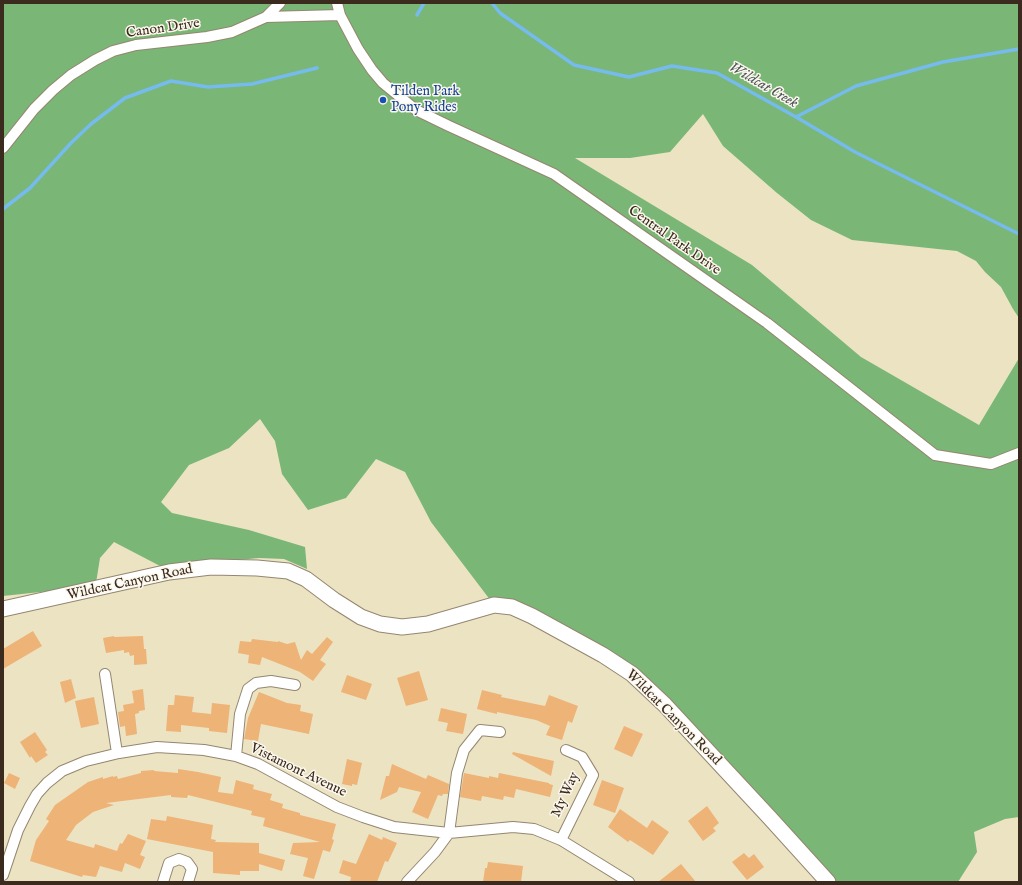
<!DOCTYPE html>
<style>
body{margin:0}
#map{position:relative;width:1022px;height:885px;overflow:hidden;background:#ece3c3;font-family:"IM FELL English",serif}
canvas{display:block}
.frame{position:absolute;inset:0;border:4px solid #3b2a1e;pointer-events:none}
</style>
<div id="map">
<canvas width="1022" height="885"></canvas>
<div class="frame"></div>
</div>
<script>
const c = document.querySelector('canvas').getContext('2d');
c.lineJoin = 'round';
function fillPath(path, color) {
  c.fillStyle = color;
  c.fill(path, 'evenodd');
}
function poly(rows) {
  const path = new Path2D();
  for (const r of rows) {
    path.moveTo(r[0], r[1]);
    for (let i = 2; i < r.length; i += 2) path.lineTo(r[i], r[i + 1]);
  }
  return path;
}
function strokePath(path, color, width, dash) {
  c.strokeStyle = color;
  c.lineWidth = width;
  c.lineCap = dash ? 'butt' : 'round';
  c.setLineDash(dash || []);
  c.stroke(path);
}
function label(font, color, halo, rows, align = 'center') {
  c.font = font + ' "IM FELL English",serif';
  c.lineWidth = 3;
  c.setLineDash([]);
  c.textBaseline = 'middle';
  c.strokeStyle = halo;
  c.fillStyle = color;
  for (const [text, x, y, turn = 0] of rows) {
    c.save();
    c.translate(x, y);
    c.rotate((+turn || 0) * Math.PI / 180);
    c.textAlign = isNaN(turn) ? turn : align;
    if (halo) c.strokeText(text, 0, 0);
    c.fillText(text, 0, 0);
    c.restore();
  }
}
fillPath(poly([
 [3,3,1019,3,1019,318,1013,309,1001,287,985,272,976,261,957,251,852,240,811,220,777,193,723,146,703,114,670,152,630,158,575,158,752,265,861,357,979,425,1019,358,1019,817,1005,819,974,832,977,852,958,882,828,882,632,674,494,605,431,522,405,472,376,459,346,498,308,510,282,474,275,441,260,419,229,448,189,465,161,502,172,513,249,530,305,547,307,569,284,559,259,558,162,567,114,542,100,558,96,583,78,588,3,596]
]), '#7ab675');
strokePath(poly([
 [492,3,500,13,574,65,629,77,672,66,717,73,796,117,855,152,1019,234],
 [417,15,424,3],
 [796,117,856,86,943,62,1019,49],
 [3,209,30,188,71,143,91,124,125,98,171,81,208,87,252,84,317,68]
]), '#76bbed', 3.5);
fillPath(poly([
 [33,631,42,646,3,669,3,649],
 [114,636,114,637,143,636,144,649,146,649,147,664,134,665,134,655,130,656,129,652,124,653,124,650,106,653,103,638],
 [327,637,333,642,320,660,326,664,313,681,300,672,262,657,260,665,248,663,249,655,238,653,240,641,251,642,252,639,278,642,278,641,287,644,295,642,301,660,307,650,312,654],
 [419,671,428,700,406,706,397,678],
 [347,675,372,684,366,700,341,692],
 [71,679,76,698,65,703,60,682],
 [143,689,145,710,139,711,139,713,135,714,137,734,126,736,125,726,120,727,118,712,124,711,123,705,134,703,132,691],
 [482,690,502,695,501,697,545,706,549,695,578,706,572,723,568,721,562,740,546,735,550,726,536,720,497,712,497,714,477,709],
 [259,692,287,703,301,705,300,711,313,714,309,734,261,724,258,741,244,739,248,718],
 [175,695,194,697,192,712,211,714,212,703,230,705,227,733,209,731,209,728,181,725,181,732,166,731,168,705,174,705],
 [94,697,99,724,81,728,75,701],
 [441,708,467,714,463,734,446,731,448,723,438,721],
 [624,726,643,734,632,757,614,749],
 [35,732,47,750,45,752,48,755,36,763,31,756,30,758,20,742],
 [513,752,554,761,551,776,512,754],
 [347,759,362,763,357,785,352,784,352,786,342,784],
 [392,764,426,779,428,775,449,784,448,794,443,794,442,796,438,795,428,819,412,812,421,792,399,787,397,792,380,800,386,776,389,776],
 [178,769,198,772,221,777,218,792,233,794,236,780,254,785,253,789,272,794,270,800,283,804,282,808,300,813,300,815,336,824,332,839,334,840,330,852,323,850,314,879,303,876,308,858,290,854,293,843,320,842,263,826,265,818,251,815,252,811,188,795,187,798,171,797,171,795,106,803,114,805,93,812,76,825,66,840,94,848,95,844,117,851,120,843,122,844,128,834,146,841,140,855,145,857,140,869,125,863,122,872,100,866,96,877,83,875,82,877,30,861,36,840,49,821,46,819,55,805,88,782,103,777,103,779,113,776,113,777,117,776,118,779,141,773,141,771,154,770,154,771,178,773],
 [9,773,20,778,15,789,4,783],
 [464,773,489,778,489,776,498,778,499,773,549,783,549,784,553,785,550,797,516,789,514,798,504,796,503,800,482,796,481,801,460,797],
 [602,780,624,788,615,813,593,805],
 [707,806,719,823,713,828,716,831,703,841,688,821],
 [620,809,647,828,652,820,669,832,653,855,630,840,628,842,608,827],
 [167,816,213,825,211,839,216,840,215,842,259,843,259,853,285,860,282,871,259,864,259,871,240,871,240,875,213,873,213,852,147,839,151,819,166,821],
 [369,834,382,840,383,837,397,843,388,862,385,861,377,882,350,882,351,877,339,873,343,860,356,864],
 [744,853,749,858,754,854,764,867,747,880,732,862],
 [488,862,523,866,521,882,483,882,485,868,487,868],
 [681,864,696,882,658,882]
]), '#eeb377');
const street = poly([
 [337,3,340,15,358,49,372,70,383,83,416,110,449,126,554,174,767,323,935,455,991,464,1019,453],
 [266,17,280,3],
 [3,148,34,109,53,90,71,75,95,60,113,51,136,45,207,37,232,32,266,17,340,15],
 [105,674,117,753],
 [236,756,240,714,248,689,256,683,271,681,295,685],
 [561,840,593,775,582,757,566,750],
 [3,875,18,830,30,806,37,794,47,783,62,771,86,761,119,753,157,747,204,750,236,756,258,764,337,807,363,817,394,827,449,833,513,827,534,829,561,840,629,882],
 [163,882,169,863,179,859,187,862,192,869,188,882],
 [407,882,435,852,449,833,457,773,464,750,480,730,500,732]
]);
const secondary = poly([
 [3,609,169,572,211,567,257,568,288,571,306,579,334,600,361,617,380,624,402,627,428,624,494,605,512,607,532,616,603,655,632,674,665,705,770,818,828,882]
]);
strokePath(street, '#948670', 12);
strokePath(secondary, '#948670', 17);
strokePath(street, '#fff', 10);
strokePath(secondary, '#fff', 15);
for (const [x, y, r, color] of [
 [383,100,4,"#1a4fb4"]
]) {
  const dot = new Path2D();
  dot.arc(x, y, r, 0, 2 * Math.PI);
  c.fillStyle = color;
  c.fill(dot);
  strokePath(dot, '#fbf7ec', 1.5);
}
label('14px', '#3b2a1e', '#fbf7ec', [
 ["Canon Drive",163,29,-8],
 ["Central Park Drive",674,241,35],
 ["Wildcat Canyon Road",130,583,-12],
 ["Wildcat Canyon Road",673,718,45],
 ["Vistamont Avenue",298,771,26],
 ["My Way",566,795,-65]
]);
label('14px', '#164399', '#fbf7ec', [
 ["Tilden Park",391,92],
 ["Pony Rides",391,108]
], 'left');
label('italic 15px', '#4d565c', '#fbf7ec', [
 ["Wildcat Creek",763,86,30]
]);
</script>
